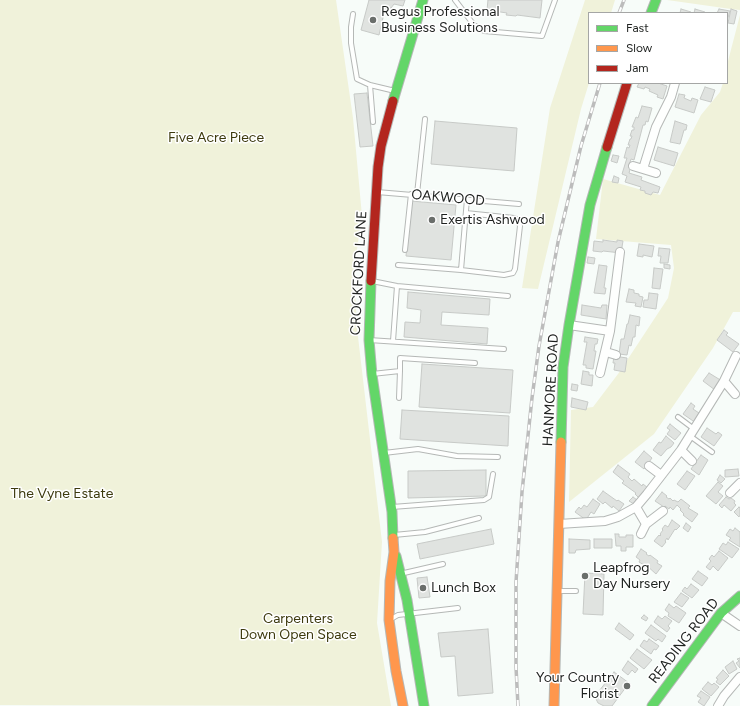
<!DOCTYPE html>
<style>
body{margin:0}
#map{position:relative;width:740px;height:706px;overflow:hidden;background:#f7fcf9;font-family:Figtree,sans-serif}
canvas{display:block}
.legend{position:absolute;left:588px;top:12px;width:140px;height:72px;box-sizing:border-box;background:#fff;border:1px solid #a5a6a5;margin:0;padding:5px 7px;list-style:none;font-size:12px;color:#1e211f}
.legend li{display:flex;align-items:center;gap:8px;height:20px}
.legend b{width:20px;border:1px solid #a5a6a5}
</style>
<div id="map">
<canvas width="740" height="706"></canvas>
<ul class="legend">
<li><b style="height:5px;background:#63d668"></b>Fast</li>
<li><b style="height:5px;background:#ff974d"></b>Slow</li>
<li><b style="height:5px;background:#b3261e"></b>Jam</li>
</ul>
</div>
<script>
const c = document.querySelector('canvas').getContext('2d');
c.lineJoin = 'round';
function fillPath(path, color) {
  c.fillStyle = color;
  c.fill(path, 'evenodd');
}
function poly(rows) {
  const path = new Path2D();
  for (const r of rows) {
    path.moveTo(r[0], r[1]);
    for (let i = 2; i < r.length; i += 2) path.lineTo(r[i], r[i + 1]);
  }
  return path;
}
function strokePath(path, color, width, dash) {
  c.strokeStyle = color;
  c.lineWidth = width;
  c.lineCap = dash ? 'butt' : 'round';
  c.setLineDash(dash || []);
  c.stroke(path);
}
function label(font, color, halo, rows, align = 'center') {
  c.font = font + ' Figtree,sans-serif';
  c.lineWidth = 3;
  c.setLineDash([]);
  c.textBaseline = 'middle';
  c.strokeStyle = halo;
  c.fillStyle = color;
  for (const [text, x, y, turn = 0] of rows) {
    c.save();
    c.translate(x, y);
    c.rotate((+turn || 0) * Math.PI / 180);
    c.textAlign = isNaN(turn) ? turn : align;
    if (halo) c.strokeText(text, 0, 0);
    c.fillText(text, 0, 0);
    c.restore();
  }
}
fillPath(poly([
 [0,0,336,0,353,118,362,216,354,269,357,328,382,542,377,623,391,706,0,705],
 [585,0,615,0,611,13,589,13,589,83,581,109,538,289,522,288,550,108],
 [667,0,740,0,740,10,731,9],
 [740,15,740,312,733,312,713,348,654,434,569,502,571,410,593,407,618,374,668,298,674,268,671,245,596,239,603,179,660,195,701,115,720,92,723,83,727,83,727,65]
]), '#f0f2da');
const building = poly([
 [369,0,405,0,403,6,394,4,391,8,385,9,379,35,361,30,369,0],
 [488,0,542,0,540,18,517,15,516,16,506,15,507,13,487,10,488,0],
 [681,9,691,12,691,13,680,13,681,9],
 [695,9,705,12,705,13,694,13,695,9],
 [719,9,730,11,727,21,727,13,717,13,719,9],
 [731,9,737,11,734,24,728,23,731,9],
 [639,83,658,83,667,86,663,99,657,97,658,95,649,91,650,89,645,87,644,89,637,87,639,83],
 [705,87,715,90,711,102,700,99,705,87],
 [367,93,373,146,360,147,354,94,367,93],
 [679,94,685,95,684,98,691,101,692,98,698,100,694,113,675,107,679,94],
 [642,106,652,108,648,122,646,121,645,125,643,125,634,160,631,159,629,166,631,166,629,173,642,177,641,180,660,187,658,193,653,192,651,195,645,193,645,191,640,190,641,187,625,182,627,176,622,174,627,158,624,158,627,147,629,148,630,145,628,145,630,139,631,139,632,136,630,136,632,130,634,130,634,127,632,127,636,117,638,118,642,106],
 [435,121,517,128,514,171,431,164,435,121],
 [675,121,687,125,686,130,684,130,680,144,670,142,675,121],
 [658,147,678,153,674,166,654,160,658,147],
 [613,155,619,156,617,163,611,161,613,155],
 [614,176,619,178,618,183,612,182,614,176],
 [411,201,456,205,451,260,406,256,411,201],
 [603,240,617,242,617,240,623,241,621,253,603,251,602,252,593,251,594,241,603,242,603,240],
 [639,244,654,246,652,257,643,255,643,257,637,256,639,244],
 [659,248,670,249,668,263,660,263,661,256,658,256,659,248],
 [588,257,595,258,594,264,587,263,588,257],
 [664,264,670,265,670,269,664,268,664,264],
 [599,265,607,266,604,288,606,288,605,294,594,293,599,265],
 [654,268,663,269,660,289,652,288,654,268],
 [629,289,634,290,634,293,639,294,639,296,643,297,641,307,635,306,636,303,626,302,629,289],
 [408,292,490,299,489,315,442,312,441,325,488,328,487,344,404,337,405,322,420,323,421,310,407,308,408,292],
 [649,293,658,294,656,309,643,307,644,300,648,300,649,293],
 [582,305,601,308,602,305,607,305,606,319,581,315,582,305],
 [630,315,640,317,639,326,636,325,635,337,633,337,631,346,629,345,627,355,619,354,621,339,624,339,627,324,628,324,630,315],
 [724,330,728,333,726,335,739,344,733,352,717,340,724,330],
 [585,337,598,339,597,344,595,344,594,351,596,351,593,369,586,368,586,365,583,365,587,342,584,342,585,337],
 [614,356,627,358,625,372,614,370,615,363,613,363,614,356],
 [422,364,513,370,510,413,419,407,422,364],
 [583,371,589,372,589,375,593,375,592,386,581,384,583,371],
 [709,373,722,381,715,390,703,381,709,373],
 [572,384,578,385,577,391,571,390,572,384],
 [572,398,588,402,586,410,571,407,572,398],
 [691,403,695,406,693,409,702,415,696,423,683,414,691,403],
 [402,410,509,416,508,446,400,439,402,410],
 [670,424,681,433,675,440,667,434,670,430,667,428,670,424],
 [707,428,716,434,718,432,722,435,714,446,701,437,707,428],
 [666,436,674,443,671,447,667,449,661,456,653,450,659,442,661,443,666,436],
 [644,451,652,458,644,469,635,462,644,451],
 [701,455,708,460,699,475,691,469,701,455],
 [618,465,630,474,628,477,632,481,634,479,642,486,643,484,648,488,639,498,635,494,636,493,622,483,624,481,613,472,618,465],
 [738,469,739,476,725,477,725,470,738,469],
 [486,470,486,496,408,498,408,471,486,470],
 [687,471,695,476,685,490,677,484,687,471],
 [720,475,725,479,721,483,717,480,720,475],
 [718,482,723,486,718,492,723,496,716,504,706,496,718,482],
 [603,491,617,501,618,500,624,504,619,511,613,506,612,508,605,502,603,504,597,499,603,491],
 [662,492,667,496,666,497,669,499,670,498,673,501,674,500,678,502,681,499,690,506,688,508,698,514,692,522,683,515,684,514,680,510,681,509,677,505,673,510,670,507,669,509,665,506,664,507,655,501,662,492],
 [633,497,637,500,634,504,629,501,633,497],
 [726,497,729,499,731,498,735,501,734,503,736,505,731,511,724,505,722,508,719,505,726,497],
 [593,499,600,504,594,514,591,512,586,520,575,512,579,507,581,509,584,505,587,507,593,499],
 [739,507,740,508,740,515,739,517,734,512,739,507],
 [672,520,680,526,676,530,675,529,668,540,667,538,665,541,666,542,662,547,654,541,659,535,660,536,661,535,660,534,663,530,662,529,665,525,668,527,672,520],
 [686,523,691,527,688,532,683,528,686,523],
 [735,528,740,532,740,547,729,540,731,538,726,535,730,529,733,531,735,528],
 [491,529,494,544,420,559,417,544,491,529],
 [615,534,619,534,619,537,626,537,626,535,633,535,633,547,626,547,626,551,621,551,621,546,616,546,615,534],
 [569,539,590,540,590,549,576,550,575,553,569,553,569,539],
 [594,539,612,539,612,548,594,548,594,539],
 [728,542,739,549,732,558,719,549,723,543,726,545,728,542],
 [641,549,647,553,646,554,649,556,650,555,658,561,657,563,662,566,656,574,645,564,644,565,639,562,640,560,636,557,641,549],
 [719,551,728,558,718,571,713,566,710,570,706,567,711,561,709,559,712,555,714,557,719,551],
 [698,571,708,578,702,586,692,579,698,571],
 [585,573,604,574,603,615,583,614,585,573],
 [427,577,430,597,419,598,417,578,427,577],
 [691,584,699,590,692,598,682,591,685,587,687,589,691,584],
 [681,593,689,598,682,607,674,602,681,593],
 [669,604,674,608,676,606,686,613,679,623,668,616,669,613,665,610,669,604],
 [644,615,648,618,646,621,641,618,644,615],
 [658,616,662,619,665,616,672,621,668,626,670,628,667,632,654,622,658,616],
 [619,623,634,635,630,640,615,629,619,623],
 [651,625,666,636,662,642,658,639,656,641,645,633,651,625],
 [488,629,493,693,458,696,455,656,441,657,438,633,488,629],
 [649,639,659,646,656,650,654,649,651,654,640,646,644,640,647,642,649,639],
 [637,649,652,660,644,669,630,658,637,649],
 [740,658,740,668,736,663,739,661,737,659,740,658],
 [628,661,638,669,635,673,632,670,628,675,622,670,628,661],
 [733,661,737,669,729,674,725,667,733,661],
 [723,670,729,676,720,685,716,682,718,679,716,678,723,670],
 [614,672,629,683,612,706,604,706,598,703,596,699,598,697,597,696,601,692,599,691,614,672],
 [708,682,712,685,714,683,719,687,711,696,702,689,708,682],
 [701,691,710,697,704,706,698,702,701,698,697,696,701,691]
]);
fillPath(building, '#e0e3e0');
strokePath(building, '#c7cac7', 1);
const lane = poly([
 [455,0,474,25,484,31,542,36,555,0],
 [353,14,351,27,351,43,357,79,370,85,395,91],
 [370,85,373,122],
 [377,192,519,204],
 [417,194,425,119],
 [405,250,411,194],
 [398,265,461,270,467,199],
 [461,270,504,275,513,273,515,269,520,226,518,220,514,218,466,213],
 [372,281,397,286,508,296],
 [369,340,504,349],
 [393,341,397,286],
 [372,374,400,371,400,358,475,363],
 [399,398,400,371],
 [678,417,694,429],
 [690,436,712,452],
 [384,453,418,449,457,456,498,457],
 [392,507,484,500,489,497,493,474],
 [394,535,425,532,479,518],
 [401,575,404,573,443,564],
 [558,591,576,591],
 [391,619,398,615,458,608]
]);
const street = poly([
 [633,166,656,173],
 [643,169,656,127,671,97,675,83],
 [569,325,610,331],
 [606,352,616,355],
 [600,373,610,331,620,252],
 [724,381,735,394],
 [681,450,692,461],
 [649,466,661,475],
 [730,493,740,483],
 [636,507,646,524],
 [559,524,605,521,618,517,636,507,647,494,681,450,724,381,736,356],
 [641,534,646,524,663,511],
 [721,613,740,626],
 [718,706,724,696,740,677]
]);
const fast = poly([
 [651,13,656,0],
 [393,101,423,0],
 [371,281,369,340,372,375,392,512,393,538],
 [561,442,563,367,569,325,590,205,607,147],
 [396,556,407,600,424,706],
 [652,706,721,613,740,596]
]);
const slow = poly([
 [393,538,394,552,390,581,389,620,396,671,403,706],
 [554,706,561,442]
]);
const jam = poly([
 [607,147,627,83],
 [371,281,378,167,381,146,393,101]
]);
strokePath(lane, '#b5b8b6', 6);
strokePath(street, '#b5b8b6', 10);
strokePath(fast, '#b5b8b6', 11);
strokePath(slow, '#b5b8b6', 11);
strokePath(jam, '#b5b8b6', 11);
strokePath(lane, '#fefffe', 4);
strokePath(street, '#fefffe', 8);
strokePath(fast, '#63d668', 9);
strokePath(slow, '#ff974d', 9);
strokePath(jam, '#b3261e', 9);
const rail = poly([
 [619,13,624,0],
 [518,706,516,667,516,582,522,492,532,398,539,346,558,242,581,146,600,83]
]);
strokePath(rail, '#bcbcbc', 3.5);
strokePath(rail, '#fff', 2, [6]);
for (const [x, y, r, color] of [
 [373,20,4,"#6a6e6b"],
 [432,220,4,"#6a6e6b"],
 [585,576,4,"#6a6e6b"],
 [423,588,4,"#6a6e6b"],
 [627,686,4,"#6a6e6b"]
]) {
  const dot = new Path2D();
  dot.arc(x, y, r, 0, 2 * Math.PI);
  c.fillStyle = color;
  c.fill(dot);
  strokePath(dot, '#fff', 1.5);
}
label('14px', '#1e211f', '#fff', [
 ["Regus Professional",381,12],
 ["Business Solutions",381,28],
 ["Exertis Ashwood",440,220],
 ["Leapfrog",593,568],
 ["Day Nursery",593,584],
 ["Lunch Box",431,588],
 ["Your Country",619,678,"right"],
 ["Florist",619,694,"right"]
], 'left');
label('14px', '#3d3a0e', '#fff', [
 ["Five Acre Piece",216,138],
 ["The Vyne Estate",62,494],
 ["Carpenters",298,619],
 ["Down Open Space",298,635]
]);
label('14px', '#1e211f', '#fff', [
 ["OAKWOOD",448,198,5],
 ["CROCKFORD LANE",359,273,-87],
 ["HANMORE ROAD",551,390,-87],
 ["READING ROAD",684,641,-52]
]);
</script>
